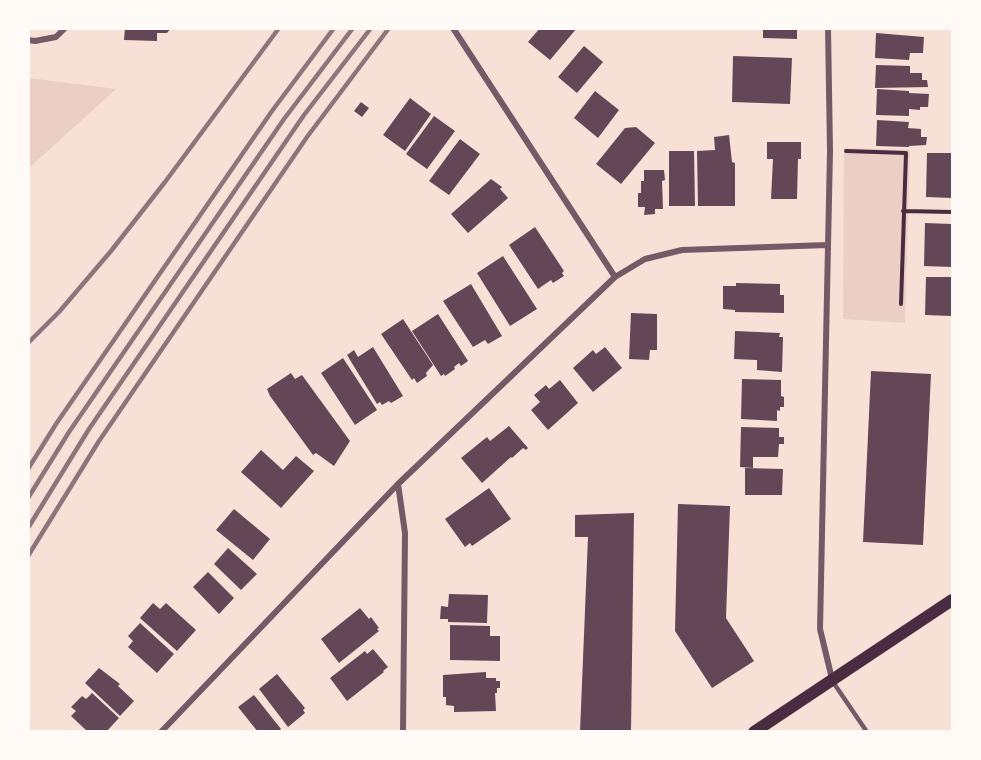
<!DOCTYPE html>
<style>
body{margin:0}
#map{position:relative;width:981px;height:760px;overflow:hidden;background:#f7e1d7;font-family:Manrope,sans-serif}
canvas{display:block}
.frame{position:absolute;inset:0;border:30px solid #fffaf5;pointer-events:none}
</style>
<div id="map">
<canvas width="981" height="760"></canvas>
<div class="frame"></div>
</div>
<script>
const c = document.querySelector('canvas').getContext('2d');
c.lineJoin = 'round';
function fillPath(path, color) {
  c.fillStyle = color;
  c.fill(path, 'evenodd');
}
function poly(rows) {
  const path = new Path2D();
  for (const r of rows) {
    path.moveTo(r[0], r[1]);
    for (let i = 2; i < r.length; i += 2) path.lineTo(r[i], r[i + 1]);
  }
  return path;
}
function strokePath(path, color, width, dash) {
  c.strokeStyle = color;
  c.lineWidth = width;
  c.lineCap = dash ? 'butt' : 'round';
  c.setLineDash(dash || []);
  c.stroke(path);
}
fillPath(poly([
 [29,78,116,89,29,168,28,78],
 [844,148,910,150,905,323,843,319]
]), '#ebcfc5');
fillPath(poly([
 [125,28,171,28,167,33,157,33,157,41,124,40],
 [540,28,577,28,550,60,528,42],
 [763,28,797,28,797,39,763,38],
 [876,33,924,37,923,53,910,53,909,60,875,58],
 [584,46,603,62,577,93,558,77],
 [733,56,792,58,790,104,732,102],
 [876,65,910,66,910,73,922,73,922,80,927,80,928,87,875,88],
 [877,89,909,91,909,93,929,94,928,107,920,107,920,110,909,109,909,116,876,115],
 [595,91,619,110,598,138,574,118],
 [410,98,431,114,405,151,383,135],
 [361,102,369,108,362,117,354,111],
 [434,116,455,131,427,169,406,154],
 [877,120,909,122,908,128,921,129,921,137,927,137,926,145,909,146,909,147,876,146],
 [636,127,655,143,621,184,596,164,625,128],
 [729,135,732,162,735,163,735,206,698,206,697,151,715,150,714,137],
 [460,139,480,154,449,195,429,181],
 [767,142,801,142,801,159,798,159,797,199,771,199,773,159,767,159],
 [669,151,694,151,695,206,669,206],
 [927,153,952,153,952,198,926,197],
 [644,170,664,170,665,180,662,181,663,209,655,209,655,214,644,215,645,207,638,207,638,193,641,193,641,181,644,181],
 [491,179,502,187,500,189,508,198,468,233,451,214],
 [925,223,952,224,952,267,924,266],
 [535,227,564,271,562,273,564,276,553,283,551,280,538,289,509,245],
 [503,256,537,309,510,326,477,273],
 [926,277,952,277,952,316,925,315],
 [736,283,780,284,780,295,784,295,784,313,735,312,735,310,723,309,723,286,736,286],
 [471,284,502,336,488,344,485,340,473,347,443,301],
 [631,313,657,314,657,350,650,350,649,360,629,359],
 [438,314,468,361,461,366,459,363,454,367,455,369,445,376,444,374,441,376,412,331],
 [403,319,433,365,426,373,427,376,417,383,414,378,412,380,381,334],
 [735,331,780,333,779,337,783,337,782,372,757,370,757,360,734,359],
 [373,347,403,396,391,403,389,401,382,405,380,402,377,404,347,355,354,350,358,357],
 [605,347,622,368,593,392,573,368,593,350,596,354],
 [343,358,377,410,355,425,321,373],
 [871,371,931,374,923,545,863,542],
 [291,373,295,379,302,375,350,441,334,466,316,453,313,455,270,396,267,389],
 [742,379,781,380,781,396,784,397,784,407,780,407,780,411,777,410,777,421,741,419],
 [560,380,578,403,548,430,531,410,540,402,534,395,546,385,549,389],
 [509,426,528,448,526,450,523,448,512,458,511,457,482,483,461,458,487,437,490,441],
 [741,427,779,428,779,437,784,437,784,444,779,444,778,457,753,457,753,468,740,467],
 [261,450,283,470,296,456,314,471,281,508,241,472],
 [745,468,783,469,782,495,745,495],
 [489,488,511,519,472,546,470,543,465,547,445,519],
 [678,504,730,506,726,618,754,661,712,688,675,631],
 [234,509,270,539,253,560,216,530],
 [634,513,631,732,580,732,588,537,575,537,575,515],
 [228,548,257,574,241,590,214,564],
 [208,572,234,598,219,614,193,587],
 [449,594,488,595,487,623,448,622,448,619,440,619,441,606,448,607],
 [153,603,160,609,166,603,196,630,177,651,140,618],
 [360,608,369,619,371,617,379,628,377,629,379,631,339,663,321,639],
 [140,623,174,654,157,673,128,647,133,641,128,636],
 [450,625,490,626,490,636,500,636,500,661,450,660],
 [373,649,388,667,383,671,384,672,347,701,330,678,365,651,367,654],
 [99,668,120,684,118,686,134,701,120,716,85,683],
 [486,672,486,678,496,678,496,681,500,681,500,688,497,688,497,693,495,693,496,711,454,712,454,706,446,705,446,697,443,697,443,675],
 [277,674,305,708,303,710,305,713,288,727,259,689],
 [92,693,119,718,106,732,88,732,71,716,76,711,71,707,82,696,86,699],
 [254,695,281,729,278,732,258,732,238,707]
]), '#644757');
strokePath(poly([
 [846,151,906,153,901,304],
 [903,211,952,212]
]), '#4a2c40', 4);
strokePath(poly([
 [833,682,867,732]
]), '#755966', 4.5);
strokePath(poly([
 [453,28,615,277],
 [828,28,830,151,820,629,832,679],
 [28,40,35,41,56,37,65,28],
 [161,732,398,484],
 [403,732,405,533,398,484,615,277,645,259,682,250,827,245]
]), '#755966', 6);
strokePath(poly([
 [754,732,952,600]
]), '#4a2c40', 12);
strokePath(poly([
 [28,343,59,312,111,251,165,182,279,28],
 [28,469,56,424,272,111,334,28],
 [28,498,69,432,284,119,353,28],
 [28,528,89,429,304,115,371,28],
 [28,556,99,441,307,137,389,28]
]), '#8f747c', 4.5);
</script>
